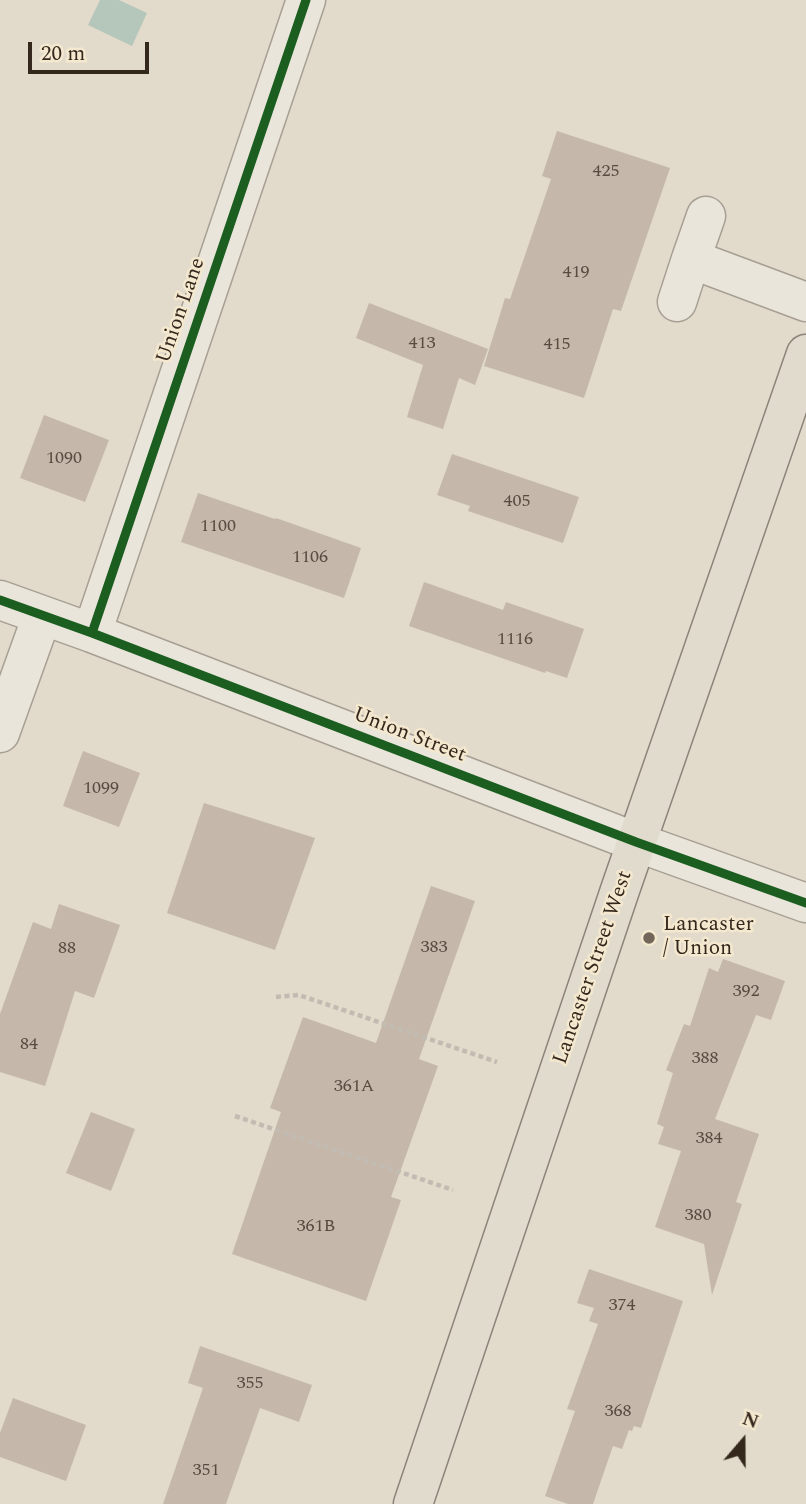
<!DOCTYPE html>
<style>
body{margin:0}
#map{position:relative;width:806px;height:1504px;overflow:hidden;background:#e2daca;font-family:Spectral,serif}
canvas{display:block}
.north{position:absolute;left:708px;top:1406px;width:70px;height:70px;-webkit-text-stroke:5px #f4e8cf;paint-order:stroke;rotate:20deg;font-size:19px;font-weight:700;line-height:28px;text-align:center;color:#34271c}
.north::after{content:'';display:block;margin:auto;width:24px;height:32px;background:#34271c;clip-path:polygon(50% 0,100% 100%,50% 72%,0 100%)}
.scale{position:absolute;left:28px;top:42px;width:121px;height:32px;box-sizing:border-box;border:4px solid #34271c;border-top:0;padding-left:9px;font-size:21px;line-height:24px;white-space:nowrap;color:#34271c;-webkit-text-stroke:5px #f4e8cf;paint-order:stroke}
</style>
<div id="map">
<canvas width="806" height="1504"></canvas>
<div class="north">N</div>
<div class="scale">20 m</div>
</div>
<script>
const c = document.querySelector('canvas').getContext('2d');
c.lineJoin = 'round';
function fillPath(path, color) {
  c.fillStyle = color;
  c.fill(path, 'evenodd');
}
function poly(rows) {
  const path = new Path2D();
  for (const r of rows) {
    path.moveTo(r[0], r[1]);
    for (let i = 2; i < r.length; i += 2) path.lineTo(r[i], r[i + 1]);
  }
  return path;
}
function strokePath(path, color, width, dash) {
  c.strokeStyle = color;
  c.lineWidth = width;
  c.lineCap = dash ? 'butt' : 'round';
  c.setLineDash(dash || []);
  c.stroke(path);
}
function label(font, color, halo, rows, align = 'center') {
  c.font = font + ' Spectral,serif';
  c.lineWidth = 5;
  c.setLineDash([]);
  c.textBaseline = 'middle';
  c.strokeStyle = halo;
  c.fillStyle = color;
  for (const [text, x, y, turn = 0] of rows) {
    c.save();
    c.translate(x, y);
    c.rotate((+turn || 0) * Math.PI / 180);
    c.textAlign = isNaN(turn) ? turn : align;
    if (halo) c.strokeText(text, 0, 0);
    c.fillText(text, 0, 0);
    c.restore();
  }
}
fillPath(poly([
 [100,0,119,0,147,13,132,46,88,25]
]), '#b5c6bb');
fillPath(poly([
 [557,131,670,168,621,311,613,309,584,398,484,366,505,298,510,299,551,179,542,176],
 [369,303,488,349,475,385,459,378,443,429,407,417,423,365,356,338],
 [44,415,109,440,85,502,20,478],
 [452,454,579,497,563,543,468,511,470,506,437,495],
 [198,493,275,519,276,518,361,548,344,598,181,542],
 [424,582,503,610,506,602,584,629,567,678,546,671,545,673,409,626],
 [83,751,140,773,119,827,63,806],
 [204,803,315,838,275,950,167,913],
 [431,886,475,901,419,1059,438,1066,391,1197,401,1200,366,1301,232,1254,281,1112,270,1108,303,1017,376,1043],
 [59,904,120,925,94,998,75,991,45,1086,0,1072,0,1014,33,922,51,929],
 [723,959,785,981,771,1020,756,1015,715,1119,759,1134,736,1202,742,1204,712,1295,704,1244,655,1227,681,1151,658,1144,664,1127,657,1124,673,1073,666,1070,684,1024,690,1026,709,968,718,972],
 [91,1112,135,1129,111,1191,66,1173],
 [589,1269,683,1301,641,1428,634,1426,632,1431,629,1430,622,1449,613,1446,593,1504,568,1504,545,1496,575,1411,567,1409,598,1324,589,1321,594,1308,577,1303],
 [200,1346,312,1385,299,1422,260,1408,226,1504,163,1504,203,1388,188,1383],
 [13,1398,86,1425,66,1481,0,1457,0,1433]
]), '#c5b8ab');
const minor = poly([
 [691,259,706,216],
 [677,302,691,259,806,302],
 [0,600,92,633,636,842,806,903],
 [92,633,306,0],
 [0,733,42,616]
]);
const major = poly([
 [413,1504,620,890,806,354]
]);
strokePath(minor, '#a79f93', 41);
strokePath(major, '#8c847a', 41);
strokePath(poly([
 [276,997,299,995,497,1062],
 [235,1116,453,1190]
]), '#c2bbb2', 4.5, [5, 3.5]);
strokePath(minor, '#eae5db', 38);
strokePath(major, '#e1dbcd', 38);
strokePath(poly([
 [0,600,92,633,636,842,806,903],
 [92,633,306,0]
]), '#1b5e20', 9);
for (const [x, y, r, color] of [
 [649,938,7,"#716659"]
]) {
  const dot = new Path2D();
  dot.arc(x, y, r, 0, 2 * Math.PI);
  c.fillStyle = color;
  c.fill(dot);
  strokePath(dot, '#f4e8cf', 2.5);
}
label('18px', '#584b40', null, [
 ["425",606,172],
 ["419",576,273],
 ["413",422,344],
 ["415",557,345],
 ["1090",64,459],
 ["405",517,502],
 ["1100",218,527],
 ["1106",310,558],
 ["1116",515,640],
 ["1099",101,789],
 ["383",434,948],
 ["88",67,949],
 ["392",746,992],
 ["84",29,1045],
 ["388",705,1059],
 ["361A",354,1087],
 ["384",709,1139],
 ["380",698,1216],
 ["361B",316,1227],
 ["374",622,1306],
 ["355",250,1384],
 ["368",618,1412],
 ["351",206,1471]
]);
label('21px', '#34271c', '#f4e8cf', [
 ["Union Lane",182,311,-71],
 ["Union Street",409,736,21],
 ["Lancaster Street West",594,968,-71]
]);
label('21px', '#34271c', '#f4e8cf', [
 ["Lancaster",663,926],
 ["/ Union",663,950]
], 'left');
</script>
